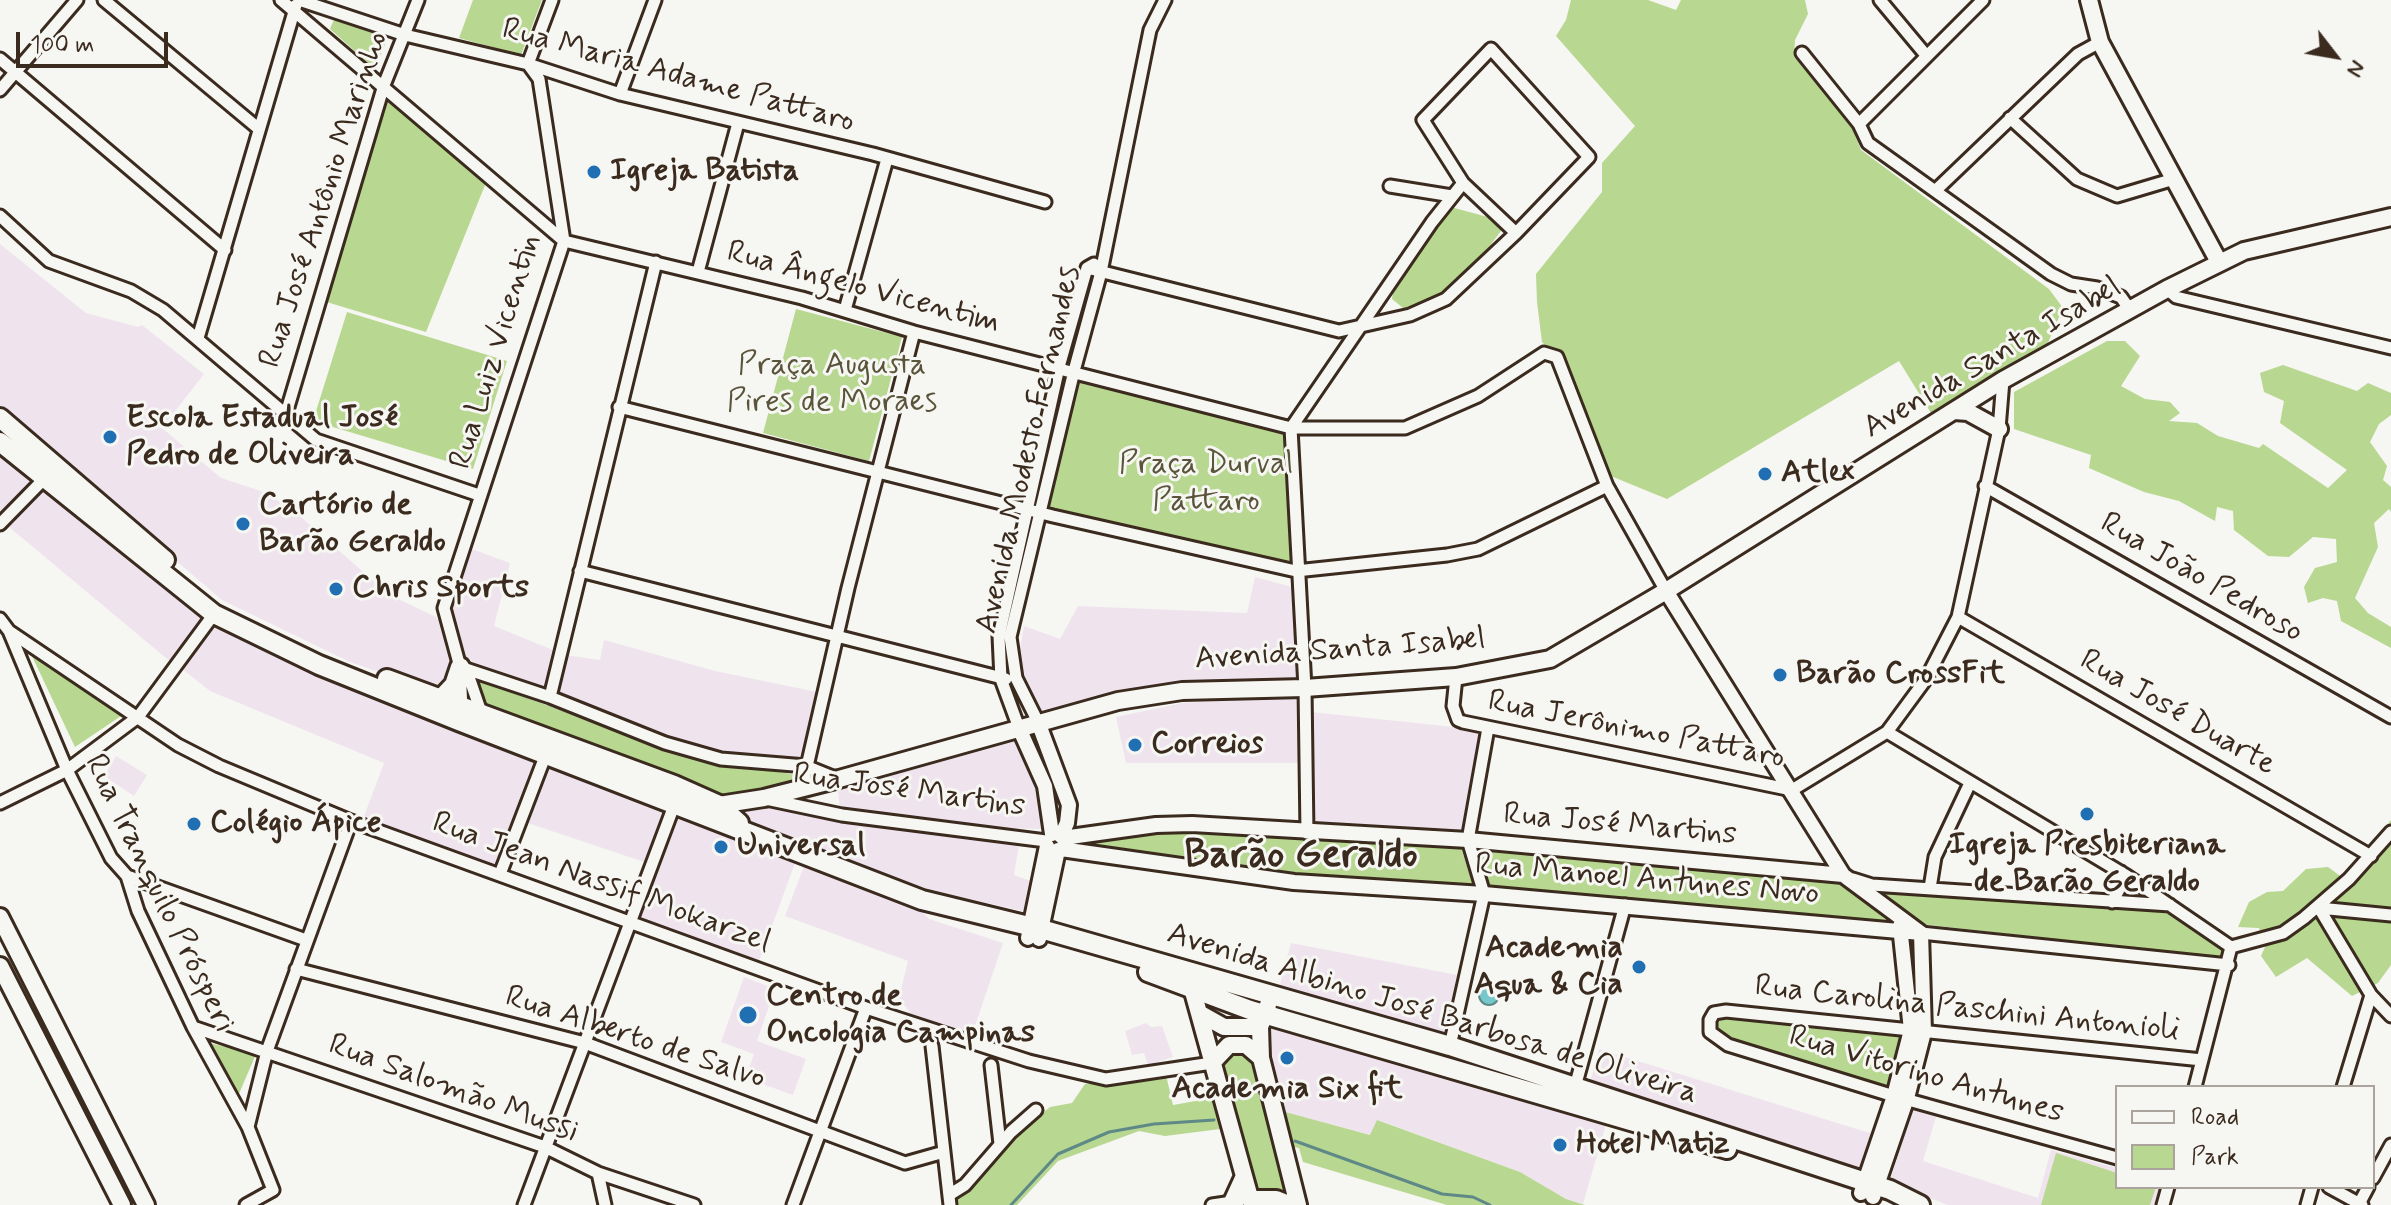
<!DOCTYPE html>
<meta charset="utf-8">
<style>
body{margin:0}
#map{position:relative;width:2391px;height:1205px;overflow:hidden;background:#f6f6f2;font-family:Mynerve,sans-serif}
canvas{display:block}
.legend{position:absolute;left:2115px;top:1085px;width:260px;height:104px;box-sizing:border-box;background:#f6f6f2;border:2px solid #aba49d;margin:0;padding:10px 14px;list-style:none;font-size:24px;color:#3b2a1e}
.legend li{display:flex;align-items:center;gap:16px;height:40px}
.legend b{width:40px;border:2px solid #aba49d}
.north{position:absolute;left:2295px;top:16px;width:80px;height:80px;-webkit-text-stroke:6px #f6f6f2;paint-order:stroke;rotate:121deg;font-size:22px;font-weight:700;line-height:32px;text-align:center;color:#3b2a1e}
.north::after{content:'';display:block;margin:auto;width:28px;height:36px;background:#3b2a1e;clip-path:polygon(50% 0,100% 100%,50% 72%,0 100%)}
.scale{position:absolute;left:16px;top:32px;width:152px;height:36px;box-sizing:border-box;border:4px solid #3b2a1e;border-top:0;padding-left:10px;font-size:24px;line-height:28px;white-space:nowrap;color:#3b2a1e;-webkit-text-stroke:6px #f6f6f2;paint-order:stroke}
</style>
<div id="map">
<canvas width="2391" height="1205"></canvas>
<ul class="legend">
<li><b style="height:10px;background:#f6f6f2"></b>Road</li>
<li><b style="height:22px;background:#b8d790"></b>Park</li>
</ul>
<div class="north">N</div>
<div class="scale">100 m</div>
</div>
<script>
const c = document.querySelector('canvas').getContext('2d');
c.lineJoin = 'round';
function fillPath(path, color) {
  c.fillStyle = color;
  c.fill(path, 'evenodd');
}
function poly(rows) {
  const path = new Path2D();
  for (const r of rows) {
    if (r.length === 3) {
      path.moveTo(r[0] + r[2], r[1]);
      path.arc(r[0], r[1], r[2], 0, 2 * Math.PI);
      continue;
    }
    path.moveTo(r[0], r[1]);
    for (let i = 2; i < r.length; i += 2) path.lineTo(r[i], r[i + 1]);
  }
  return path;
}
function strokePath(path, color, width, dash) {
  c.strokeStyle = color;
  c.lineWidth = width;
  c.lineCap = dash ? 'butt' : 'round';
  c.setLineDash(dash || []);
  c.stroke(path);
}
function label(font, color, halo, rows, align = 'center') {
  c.font = font + ' Mynerve,sans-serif';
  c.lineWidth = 6;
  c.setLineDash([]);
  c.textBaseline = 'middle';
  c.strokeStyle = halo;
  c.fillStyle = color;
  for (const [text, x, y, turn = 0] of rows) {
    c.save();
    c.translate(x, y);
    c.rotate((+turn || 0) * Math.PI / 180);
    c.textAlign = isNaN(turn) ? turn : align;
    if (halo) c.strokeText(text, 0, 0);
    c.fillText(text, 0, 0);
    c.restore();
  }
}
fillPath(poly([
 [0,244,86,313,138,327,142,325,204,374,162,428,221,478,267,493,301,517,388,594,436,617,445,631,455,664,439,693,350,662,222,600,0,410],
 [0,453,32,479,0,513],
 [47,485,209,615,172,663,9,527],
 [469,548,510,563,494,626,565,655,600,660,604,640,715,671,817,692,799,760,722,753,668,738,479,668,463,653,449,612],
 [1255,577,1292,587,1300,683,1187,686,1041,720,1025,684,1019,655,1024,626,1060,639,1078,606,1247,613],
 [215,620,538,756,498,867,363,819,384,763,210,691,181,668],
 [1299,696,1298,763,1126,763,1116,717,1182,703],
 [1311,712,1483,730,1464,832,1312,827],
 [1020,740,1040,787,1045,829,989,828,840,813,838,790],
 [116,756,147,775,134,796,104,776],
 [547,759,667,804,644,862,525,822],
 [773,803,836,820,1019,844,1014,875,1031,881,1023,911,933,891,747,823,736,810],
 [679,810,798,855,758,964,636,920],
 [806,861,916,905,929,919,1003,943,972,1035,914,1018,899,998,908,961,785,916],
 [1291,943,1457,975,1448,1040,1278,992],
 [744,977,775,989,757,1041,806,1059,793,1095,746,1078,754,1054,721,1042],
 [1268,1019,1606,1124,1583,1204,1566,1199,1520,1172,1378,1120,1371,1135,1273,1109,1261,1058],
 [1146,1023,1151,1027,1162,1026,1173,1057,1148,1065,1144,1053,1132,1055,1125,1031],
 [1599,1049,1876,1135,1861,1175,1589,1086],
 [1913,1107,1936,1117,1923,1161,2038,1198,2051,1150,2117,1168,2117,1187,2161,1187,2156,1205,1948,1205,1912,1191,1890,1181]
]), '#efe4ee');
fillPath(poly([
 [473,0,542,0,521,55,459,38],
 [1571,0,1648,0,1676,10,1681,0,1805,0,1808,14,1795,40,1794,57,1847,116,1861,150,2049,289,2063,308,2047,345,1931,413,1899,361,1667,499,1606,474,1566,367,1542,342,1537,302,1536,274,1602,192,1602,163,1635,126,1556,36,1566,20],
 [335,17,387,39,375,69,330,29],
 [385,92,487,180,426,332,320,300],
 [1447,206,1495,219,1503,228,1478,262,1443,296,1407,311,1392,299,1394,285],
 [796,309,902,337,869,461,763,433],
 [347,312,507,361,473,469,313,421],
 [2107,341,2125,341,2140,356,2121,386,2145,399,2170,402,2180,413,2169,421,2197,423,2218,436,2259,448,2263,444,2328,488,2347,470,2280,423,2284,401,2264,392,2260,373,2283,365,2357,391,2368,383,2391,393,2391,415,2379,424,2370,442,2387,466,2383,480,2391,487,2391,512,2389,509,2374,523,2378,547,2355,598,2368,613,2391,627,2391,648,2341,621,2337,601,2323,598,2308,603,2304,587,2315,568,2337,562,2336,539,2313,537,2289,557,2268,556,2234,530,2233,511,2217,507,2215,521,2179,501,2144,492,2089,468,2091,455,2014,429,2014,392],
 [1077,378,1286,432,1293,579,1048,511],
 [31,654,121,716,75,747],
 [481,681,668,750,714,764,742,764,795,775,800,780,796,786,737,797,713,795,485,710,477,683],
 [2391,820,2391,965,2378,983,2352,996,2307,958,2276,977,2261,956,2265,947,2259,928,2238,927,2249,902,2267,892,2283,891,2306,869,2328,867,2343,878],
 [1161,831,1460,845,1474,888,1192,866,1069,848,1069,841],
 [1472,844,1842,877,1888,922,1484,894],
 [1878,890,2169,911,2223,947,2221,958,1921,924],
 [1715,1014,1907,1034,1892,1094,1715,1036],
 [209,1043,256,1054,238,1096],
 [1239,1048,1259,1062,1296,1205,1254,1205,1228,1128,1165,1136,1139,1131,1058,1161,1017,1205,953,1205,1011,1139,1050,1107,1072,1103,1085,1084,1166,1075,1173,1105,1224,1096,1215,1063],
 [1278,1110,1370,1135,1377,1120,1520,1172,1566,1199,1585,1205,1447,1205,1303,1162,1299,1148,1288,1146],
 [2056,1153,2117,1173,2117,1187,2156,1187,2150,1205,2041,1205]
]), '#b8d790');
const water = poly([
 [1489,995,10]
]);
fillPath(water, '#76c8cd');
strokePath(water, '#5e8987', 2);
strokePath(poly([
 [1295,1141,1442,1194,1473,1197,1490,1205],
 [1011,1205,1058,1154,1109,1132,1154,1124,1214,1120]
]), '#5e8987', 3);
const minor = poly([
 [104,0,259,129],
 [281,0,564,241,802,298,914,332,1291,428,1405,428,1478,396,1544,353,1557,357,1607,486,1666,591],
 [299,0,405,35,528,64,620,94,873,154,1045,202],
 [1880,0,1925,54],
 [1802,53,1859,124,1868,143,2051,274,2071,284,2097,288,2121,297,2130,310],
 [0,59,225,250],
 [0,90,77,0],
 [620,94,655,0],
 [2010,118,2077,179,2117,196,2174,179],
 [1859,124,1983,0],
 [1390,186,1452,196],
 [1935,191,2078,54,2100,42],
 [0,216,49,261,131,291,163,310,316,440,479,495],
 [1087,268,1339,331,1410,315,1446,299,1516,233,1589,157,1491,49,1423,120,1463,183,1516,233],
 [698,272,738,123],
 [2167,289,2176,297,2391,348],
 [845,310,887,159],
 [198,338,296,5],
 [619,407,1053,516,1296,571,1447,555,1478,549,1607,486],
 [285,417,384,85,418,0],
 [1985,486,2391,717],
 [0,524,44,479],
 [580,571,1006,679],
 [1958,617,2371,856],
 [0,619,9,631,67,770,111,858,127,876,138,911,193,1027,248,1127,273,1190,246,1205],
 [9,631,178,745,219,766,351,821,866,1008,1029,1061,1106,1079,1212,1063],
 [460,667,550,697,665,743,721,759,806,766,838,779],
 [461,668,469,677,482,715],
 [1456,677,1453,706,1458,720,1463,722,1792,790,1887,732,1926,679,1958,617,1999,429,2003,380],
 [550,697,656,262],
 [462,710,460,667,444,608,564,241,539,79,528,64,552,0],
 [1038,722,1016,678,1010,637,1074,371,1101,272,1150,30,1165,0],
 [1019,728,1001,679,999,636,1059,367,1087,268,1094,264],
 [1887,732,2127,876,2231,947],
 [802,788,848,588,914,332],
 [766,799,842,815,1046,841],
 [0,803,67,770,138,717,214,614],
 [1307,833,1305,688,1291,428,1432,222,1463,183],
 [500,874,546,754],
 [127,876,306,940],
 [1853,879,1872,885,2170,905],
 [1930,888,1935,857,1970,783],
 [2112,902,2121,886,2121,872],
 [2319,908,2371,995,2391,1016],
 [2319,908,2391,915],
 [1921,933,2229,965],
 [2231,947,2283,933,2304,918,2349,879,2391,832],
 [296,969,585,1043,905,1163,944,1152],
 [193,1027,545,1147,598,1173,694,1205],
 [932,1046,950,1205],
 [1450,1046,1484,894,1468,840,1488,728],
 [991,1065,1000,1144],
 [1575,1087,1625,905],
 [2195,1087,2231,947],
 [2343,1087,2371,995],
 [248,1127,267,1051,351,821],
 [2117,1158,1894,1096,1728,1045,1710,1032,1710,1020,1714,1013,1726,1011,2202,1060],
 [598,1173,605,1205],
 [2373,1178,2391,1145],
 [2329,1187,2362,1205],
 [949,1195,965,1185,1011,1132,1036,1110],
 [2359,1204,2368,1187],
 [524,1205,675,803],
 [793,1205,866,1008],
 [1212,1205,1239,1201],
 [2163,1205,2168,1187],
 [2307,1205,2312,1187]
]);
const tertiary = poly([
 [1666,591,1843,875,1921,933],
 [1038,722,1069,805,1067,823,1061,836],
 [1019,728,1045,786,1052,834],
 [1063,838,1156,825,1192,824,1468,840,1843,875],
 [1061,849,1294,882,1484,894,1921,933],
 [1028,938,1047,846],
 [1039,939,1058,850],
 [1861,1193,1894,1096,1911,1030,1900,926],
 [1873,1197,1907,1098,1924,1032,1921,933]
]);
const secondary = poly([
 [2089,0,2100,42,2219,262],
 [1954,411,1968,412,1999,429],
 [719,805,764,798,839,779,1118,701,1182,691,1305,688,1456,677,1550,659,1666,591,2003,380,2167,289,2244,251,2391,217],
 [0,917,146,1205],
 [0,966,122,1205],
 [1192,988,1252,1205],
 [1268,1005,1260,1027,1261,1058,1298,1205],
 [1199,1013,1224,1027,1260,1027],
 [1212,1063,1229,1045,1246,1045,1261,1058],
 [1251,1199,1276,1199,1291,1205],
 [1232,1202,1243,1178]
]);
const primary = poly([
 [0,418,165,560],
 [0,442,214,614,319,665,461,722,922,900,1041,929,1450,1046,1890,1190,1920,1205],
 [387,679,674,785,719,805,739,823],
 [440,700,454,685,460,667],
 [1148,972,1250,1010,1727,1149]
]);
strokePath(minor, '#3b2a1e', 17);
strokePath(tertiary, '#3b2a1e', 20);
strokePath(secondary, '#3b2a1e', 22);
strokePath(primary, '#3b2a1e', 24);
strokePath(minor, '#f6f6f2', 11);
strokePath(tertiary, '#f6f6f2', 14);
strokePath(secondary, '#f6f6f2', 16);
strokePath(primary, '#f6f6f2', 18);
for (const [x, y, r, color] of [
 [594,172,8,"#1f6fb2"],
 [110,437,8,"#1f6fb2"],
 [1765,474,8,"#1f6fb2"],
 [243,524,8,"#1f6fb2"],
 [336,589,8,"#1f6fb2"],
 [1780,675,8,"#1f6fb2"],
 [1135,745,8,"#1f6fb2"],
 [2087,814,8,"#1f6fb2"],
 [194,824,8,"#1f6fb2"],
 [721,847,8,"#1f6fb2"],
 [1639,967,8,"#1f6fb2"],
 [748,1015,10,"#1f6fb2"],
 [1287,1058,8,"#1f6fb2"],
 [1560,1145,8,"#1f6fb2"]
]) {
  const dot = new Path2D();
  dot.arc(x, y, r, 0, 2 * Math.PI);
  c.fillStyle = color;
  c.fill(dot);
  strokePath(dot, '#f6f6f2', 3);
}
label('32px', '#3b2a1e', '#f6f6f2', [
 ["Rua Maria Adame Pattaro",678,77,15],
 ["Rua José Antônio Marinho",325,200,-72],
 ["Rua Ângelo Vicentim",863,289,15],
 ["Rua Luiz Vicentin",497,352,-73],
 ["Avenida Santa Isabel",1993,359,-30],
 ["Avenida Modesto Fernandes",1030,450,-77],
 ["Rua João Pedroso",2201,579,30],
 ["Avenida Santa Isabel",1340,651,-4],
 ["Rua José Duarte",2177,714,30],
 ["Rua Jerônimo Pattaro",1636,731,11],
 ["Rua José Martins",909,792,8],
 ["Rua José Martins",1620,826,5],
 ["Rua Manoel Antunes Novo",1647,881,5],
 ["Rua Jean Nassif Mokarzel",601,884,20],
 ["Rua Tranquilo Prósperi",158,894,64],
 ["Rua Carolina Paschini Antonioli",1967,1010,6],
 ["Avenida Albino José Barbosa de Oliveira",1432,1015,17],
 ["Rua Alberto de Salvo",635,1039,18],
 ["Rua Vitorino Antunes",1926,1076,16],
 ["Rua Salomão Mussi",453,1090,20]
]);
label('bold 32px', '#3b2a1e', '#f6f6f2', [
 ["Igreja Batista",610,172],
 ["Escola Estadual José",126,419],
 ["Pedro de Oliveira",126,456],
 ["Atlex",1781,474],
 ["Cartório de",259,506],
 ["Barão Geraldo",259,543],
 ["Chris Sports",352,589],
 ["Barão CrossFit",1796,675],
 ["Correios",1151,745],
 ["Colégio Ápice",210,824],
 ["Igreja Presbiteriana",2087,846,"center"],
 ["de Barão Geraldo",2087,883,"center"],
 ["Universal",737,847],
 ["Academia",1623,949,"right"],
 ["Aqua & Cia",1623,986,"right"],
 ["Centro de",766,997],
 ["Oncologia Campinas",766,1034],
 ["Academia Six fit",1287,1090,"center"],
 ["Hotel Matiz",1576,1145]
], 'left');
label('32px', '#5a553a', '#f6f6f2', [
 ["Praça Augusta",832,366],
 ["Pires de Moraes",832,403],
 ["Praça Durval",1206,465],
 ["Pattaro",1206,502]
]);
label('bold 40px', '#3b2a1e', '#f6f6f2', [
 ["Barão Geraldo",1301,858]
]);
</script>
